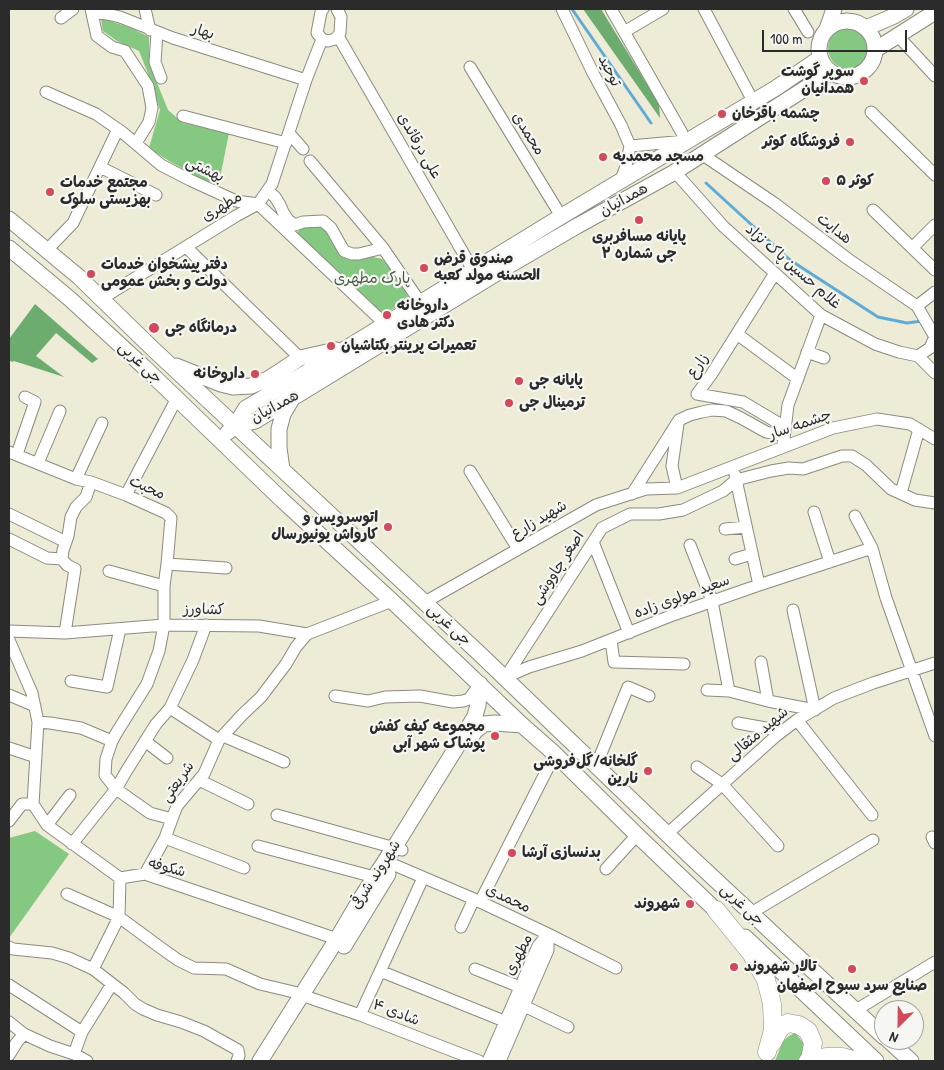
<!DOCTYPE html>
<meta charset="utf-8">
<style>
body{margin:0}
#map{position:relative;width:944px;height:1070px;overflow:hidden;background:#eeebd6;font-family:"Patrick Hand",sans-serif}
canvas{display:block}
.frame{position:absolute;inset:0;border:10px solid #2b2b2b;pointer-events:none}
.north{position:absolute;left:874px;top:1000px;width:50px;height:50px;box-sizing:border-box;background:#f6f6f2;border:1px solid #a5a5a2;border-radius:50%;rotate:203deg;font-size:14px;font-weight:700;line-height:20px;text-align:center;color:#2b2b2b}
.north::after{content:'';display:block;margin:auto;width:18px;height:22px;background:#d1495b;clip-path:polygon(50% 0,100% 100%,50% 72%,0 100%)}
.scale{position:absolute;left:762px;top:30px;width:145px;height:22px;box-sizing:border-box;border:2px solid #2b2b2b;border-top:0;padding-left:6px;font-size:15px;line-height:18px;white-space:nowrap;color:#2b2b2b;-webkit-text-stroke:4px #f6f6f2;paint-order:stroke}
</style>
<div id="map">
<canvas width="944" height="1070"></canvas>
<div class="frame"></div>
<div class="north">N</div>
<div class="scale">100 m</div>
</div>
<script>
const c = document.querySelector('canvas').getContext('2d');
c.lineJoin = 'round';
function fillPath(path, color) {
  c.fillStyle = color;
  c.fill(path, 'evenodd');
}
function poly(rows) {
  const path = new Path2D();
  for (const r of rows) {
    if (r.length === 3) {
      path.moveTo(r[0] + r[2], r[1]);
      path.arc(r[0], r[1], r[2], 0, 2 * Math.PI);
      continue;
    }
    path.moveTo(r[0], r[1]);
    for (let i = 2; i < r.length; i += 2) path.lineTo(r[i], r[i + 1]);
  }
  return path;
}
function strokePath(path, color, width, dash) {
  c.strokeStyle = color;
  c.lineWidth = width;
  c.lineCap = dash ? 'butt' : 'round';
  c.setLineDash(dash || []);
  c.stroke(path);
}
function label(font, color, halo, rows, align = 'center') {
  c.font = font + ' "Patrick Hand","Playpen Sans Arabic",sans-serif';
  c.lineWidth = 4.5;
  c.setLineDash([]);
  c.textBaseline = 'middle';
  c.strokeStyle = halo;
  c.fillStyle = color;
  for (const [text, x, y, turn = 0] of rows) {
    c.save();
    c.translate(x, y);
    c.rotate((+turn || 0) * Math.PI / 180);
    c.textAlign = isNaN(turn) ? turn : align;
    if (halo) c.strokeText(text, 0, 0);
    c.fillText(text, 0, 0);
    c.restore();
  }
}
fillPath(poly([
 [101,18,131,28,149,37,149,63,168,110,183,123,229,133,218,188,169,161,149,148,160,110,147,71,139,51,117,41,103,31],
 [849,48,21],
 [317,225,326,229,342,257,351,260,369,256,382,259,393,271,402,283,409,299,383,315,296,234,302,226],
 [35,831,69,854,9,938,9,838],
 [795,1033,808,1048,802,1061,775,1061,783,1041,789,1036]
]), '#85c881');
fillPath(poly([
 [583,9,601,9,659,104,660,118],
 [35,304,98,359,92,363,56,333,36,356,64,377,14,361,12,362,9,360,9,339]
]), '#6cac6f');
strokePath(poly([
 [572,9,651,123],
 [706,183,790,260,878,317,907,323,922,321]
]), '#5fabd7', 3);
const minor = poly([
 [91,9,97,36,112,47,125,51,148,86,152,108,149,122,136,143],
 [145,9,150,30],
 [323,9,321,12,317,33,322,39,328,41,335,39,338,36,340,33,341,17,337,9],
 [562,9,593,73,621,125,630,146,626,166,621,180],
 [611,9,682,133],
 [704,9,753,101],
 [794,9,808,32],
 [92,12,107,14,120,17,173,38,306,80],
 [61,18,73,9],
 [624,32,663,9],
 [157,33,155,62,161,78],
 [897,35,935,76],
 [338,36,473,270],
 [470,67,561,216],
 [46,92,96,114,122,132,161,165,190,180,236,201,258,204,385,324],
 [871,112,935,175],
 [183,116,286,143],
 [289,133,303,149],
 [630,146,686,141],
 [703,155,774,203,848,259,917,306,935,337],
 [310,161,383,248,420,302],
 [100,167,156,195],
 [675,172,723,226,821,315,875,344,899,352,918,356,935,373],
 [268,191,275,197,280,205,283,212,288,220,295,225,303,222,323,221,331,228,344,251,352,254,359,254,383,248],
 [873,210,935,270],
 [186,247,300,358],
 [912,248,935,225],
 [46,251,73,223,118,129],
 [775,273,711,375,697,394,743,402,785,427],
 [101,299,236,216,258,204,272,184,306,80,322,39],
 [917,306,935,292],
 [737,334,798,379],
 [807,352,824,358],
 [918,356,930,348,935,336],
 [679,420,690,415,702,412,712,410,726,411,741,418,766,432,784,436],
 [783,447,788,405,821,315],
 [9,452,76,479,91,482,126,495,166,513,171,518,167,564,164,586,164,625,159,651,147,684,117,732,112,741,106,759,105,775,116,789,127,770,156,724,170,708,193,660,206,625],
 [17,454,35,402,25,397],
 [38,463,60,411],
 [470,471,518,549],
 [735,475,759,585],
 [76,479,102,423],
 [677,488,672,466,678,424],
 [901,493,919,429],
 [632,494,679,420],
 [126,495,177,398],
 [814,512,830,562],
 [9,514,66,542],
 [855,516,872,548,886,598,935,736],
 [725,529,746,527],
 [9,539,47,558,62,559],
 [593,542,629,633],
 [690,545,712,601,729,691,768,701,815,710,793,610],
 [735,559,752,554],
 [167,564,226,568],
 [109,571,164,586],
 [425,602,596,505,646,489,677,488,833,428,877,419,910,424,935,439],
 [9,631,65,633,164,625,259,626,307,634,392,601],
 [65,633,75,569,67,565,62,559,63,550,68,536,71,517,76,507,86,497,91,482],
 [9,640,32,693,38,722,33,804],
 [611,640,614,662,684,664],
 [761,662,768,701],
 [506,677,529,667,582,651,673,615,759,585,872,548],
 [505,678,602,528,630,514,659,514,683,510,723,491,736,480,771,471,789,468,803,469,842,456,852,456,866,465,891,489,915,500,935,503],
 [71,681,107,687,120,629],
 [707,690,729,691],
 [9,695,35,706],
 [335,696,368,701,385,697,420,696,453,702,463,701,469,699,480,684],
 [170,708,219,740],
 [797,720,872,815],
 [38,722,50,723,81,728,112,741],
 [738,723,782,731],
 [223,736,284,762],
 [145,741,167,758],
 [9,748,36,757],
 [596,766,628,687,649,696],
 [697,767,722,784,778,846],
 [199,780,248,804],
 [277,815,402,850],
 [9,821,22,804,33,804,47,825,120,878,145,874,343,941],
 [47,825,70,795],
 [667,834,776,736,797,720,834,698,873,683,935,663],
 [932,837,935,843],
 [165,838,244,868],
 [72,844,116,789,150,813,172,819,177,806,204,774,219,740,242,715,261,697,286,664,296,647,307,634],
 [258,846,382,879],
 [385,861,474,899,548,934,616,968],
 [606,869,637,835],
 [145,874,165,838,172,819],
 [67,894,119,917,161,948,178,960,194,968,226,969,260,984,302,994,310,998,360,1015,479,1061],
 [480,902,555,754],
 [751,913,873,840],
 [461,927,474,899],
 [9,947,13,949,52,953,69,958,93,969,124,993,135,1004,143,1009,157,1015,181,1022,204,1031,238,1050,239,1056,237,1061],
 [93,969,119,917,120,878],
 [475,969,520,987],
 [380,971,504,1021],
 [9,985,82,1032],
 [524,1006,568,1027],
 [856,1010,935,962],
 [360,1015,423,878],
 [9,1022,24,1034,50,1046,74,1054,82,1032,112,984],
 [74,1054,87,1061],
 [9,1055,17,1042,24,1034],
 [488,1061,538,946,548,934],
 [500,1061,548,950,548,934]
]);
const major = poly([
 [847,49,28],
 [866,28,894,16,906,9],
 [827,29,834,9],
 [875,50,935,12],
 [9,219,79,277,153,349,482,656,692,858,884,1037],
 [9,248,70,299,144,367,282,500,392,601,522,725,555,754,637,835,724,918],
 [176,366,221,384,233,387,251,386,268,379,300,358,336,350],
 [235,426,255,421,510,265,577,226,673,173,831,72],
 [228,432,235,426,246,408,309,371,557,219,776,88,820,58],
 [282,469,279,448,279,429,283,414,292,399],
 [469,741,475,731,484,724,495,723,522,725],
 [745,937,876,1061],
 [344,946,388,874],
 [888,1040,911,1061],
 [260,1061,337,939,361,898,397,843,461,740,475,716,478,705,480,684]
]);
const highway = poly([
 [716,910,751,953,766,980,772,1004,773,1030,767,1052],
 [772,1043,780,1028,788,1023,799,1025,808,1031,813,1043,810,1060],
 [808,1061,826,1057,842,1057,857,1061]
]);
strokePath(minor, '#8c8b80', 13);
strokePath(major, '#8c8b80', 17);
strokePath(highway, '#8c8b80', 19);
strokePath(minor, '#fff', 11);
strokePath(major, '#fff', 15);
strokePath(highway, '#fff', 18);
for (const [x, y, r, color] of [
 [864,81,5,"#d1495b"],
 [722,114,5,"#d1495b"],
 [850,142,5,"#d1495b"],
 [603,157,5,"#d1495b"],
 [826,181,5,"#d1495b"],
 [50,192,5,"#d1495b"],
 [639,220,5,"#d1495b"],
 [424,268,5,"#d1495b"],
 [91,274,5,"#d1495b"],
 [387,315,5,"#d1495b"],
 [154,328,6,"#d1495b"],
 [331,346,5,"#d1495b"],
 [255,374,5,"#d1495b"],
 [519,381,5,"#d1495b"],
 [509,403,5,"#d1495b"],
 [388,527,5,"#d1495b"],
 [495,736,5,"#d1495b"],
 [648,771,5,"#d1495b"],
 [512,853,5,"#d1495b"],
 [690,904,5,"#d1495b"],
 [734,967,5,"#d1495b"],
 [852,969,5,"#d1495b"]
]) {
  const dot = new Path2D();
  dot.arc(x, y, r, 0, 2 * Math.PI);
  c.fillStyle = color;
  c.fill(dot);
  strokePath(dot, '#f6f6f2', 2);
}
label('15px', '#2b2b2b', '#f6f6f2', [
 ["بهار",203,32,17],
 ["توحید",609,71,63],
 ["محمدی",528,134,58],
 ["علی درقائدی",419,146,60],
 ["بهشتی",205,170,25],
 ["همدانیان",624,200,-29],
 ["مطهری",222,207,-31],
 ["هدایت",834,229,38],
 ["غلام حسین پاک نژاد",793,267,41],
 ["جی غربی",140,363,43],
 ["زارع",698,366,-55],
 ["همدانیان",275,407,-29],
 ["چشمه سار",800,425,-19],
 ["محبت",147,488,24],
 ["شهید زارع",539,520,-30],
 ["اصغر چاووشی",558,568,-57],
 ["سعید مولوی زاده",682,597,-20],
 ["کشاورز",204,610,1],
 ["جی غربی",449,625,43],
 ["شهید مثقالی",758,734,-40],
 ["شریعتی",178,782,-55],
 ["شکوفه",167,868,15],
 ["شهروند شرقی",376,875,-57],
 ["محمدی",508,899,25],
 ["جی غربی",742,905,43],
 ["مطهری",519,955,-63],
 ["شادی ۴",396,1013,21]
]);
label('bold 15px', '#2b2b2b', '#f6f6f2', [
 ["سوپر گوشت",854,72,"right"],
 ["همدانیان",854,89,"right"],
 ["چشمه باقرخان",732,114],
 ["فروشگاه کوثر",840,142,"right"],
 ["مسجد محمدیه",613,157],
 ["کوثر ۵",836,181],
 ["مجتمع خدمات",60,183],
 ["بهزیستی سلوک",60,200],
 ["پایانه مسافربری",639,237,"center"],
 ["جی شماره ۲",639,254,"center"],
 ["صندوق قرض",434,259],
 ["الحسنه مولد کعبه",434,276],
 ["دفتر پیشخوان خدمات",101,265],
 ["دولت و بخش عمومی",101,282],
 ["داروخانه",397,306],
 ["دکتر هادی",397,323],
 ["درمانگاه جی",165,328],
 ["تعمیرات پرینتر بکتاشیان",341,346],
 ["داروخانه",245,374,"right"],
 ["پایانه جی",529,381],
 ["ترمینال جی",519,403],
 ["اتوسرویس و",378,518,"right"],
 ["کارواش یونیورسال",378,535,"right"],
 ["مجموعه کیف کفش",485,727,"right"],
 ["پوشاک شهر آبی",485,744,"right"],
 ["گلخانه/گل‌فروشی",638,762,"right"],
 ["نارین",638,779,"right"],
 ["بدنسازی آرشا",522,853],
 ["شهروند",680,904,"right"],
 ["تالار شهروند",744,967],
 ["صنایع سرد سبوح اصفهان",852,986,"center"]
], 'left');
label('15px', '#465a45', '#f6f6f2', [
 ["پارک مطهری",372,279]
]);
</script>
